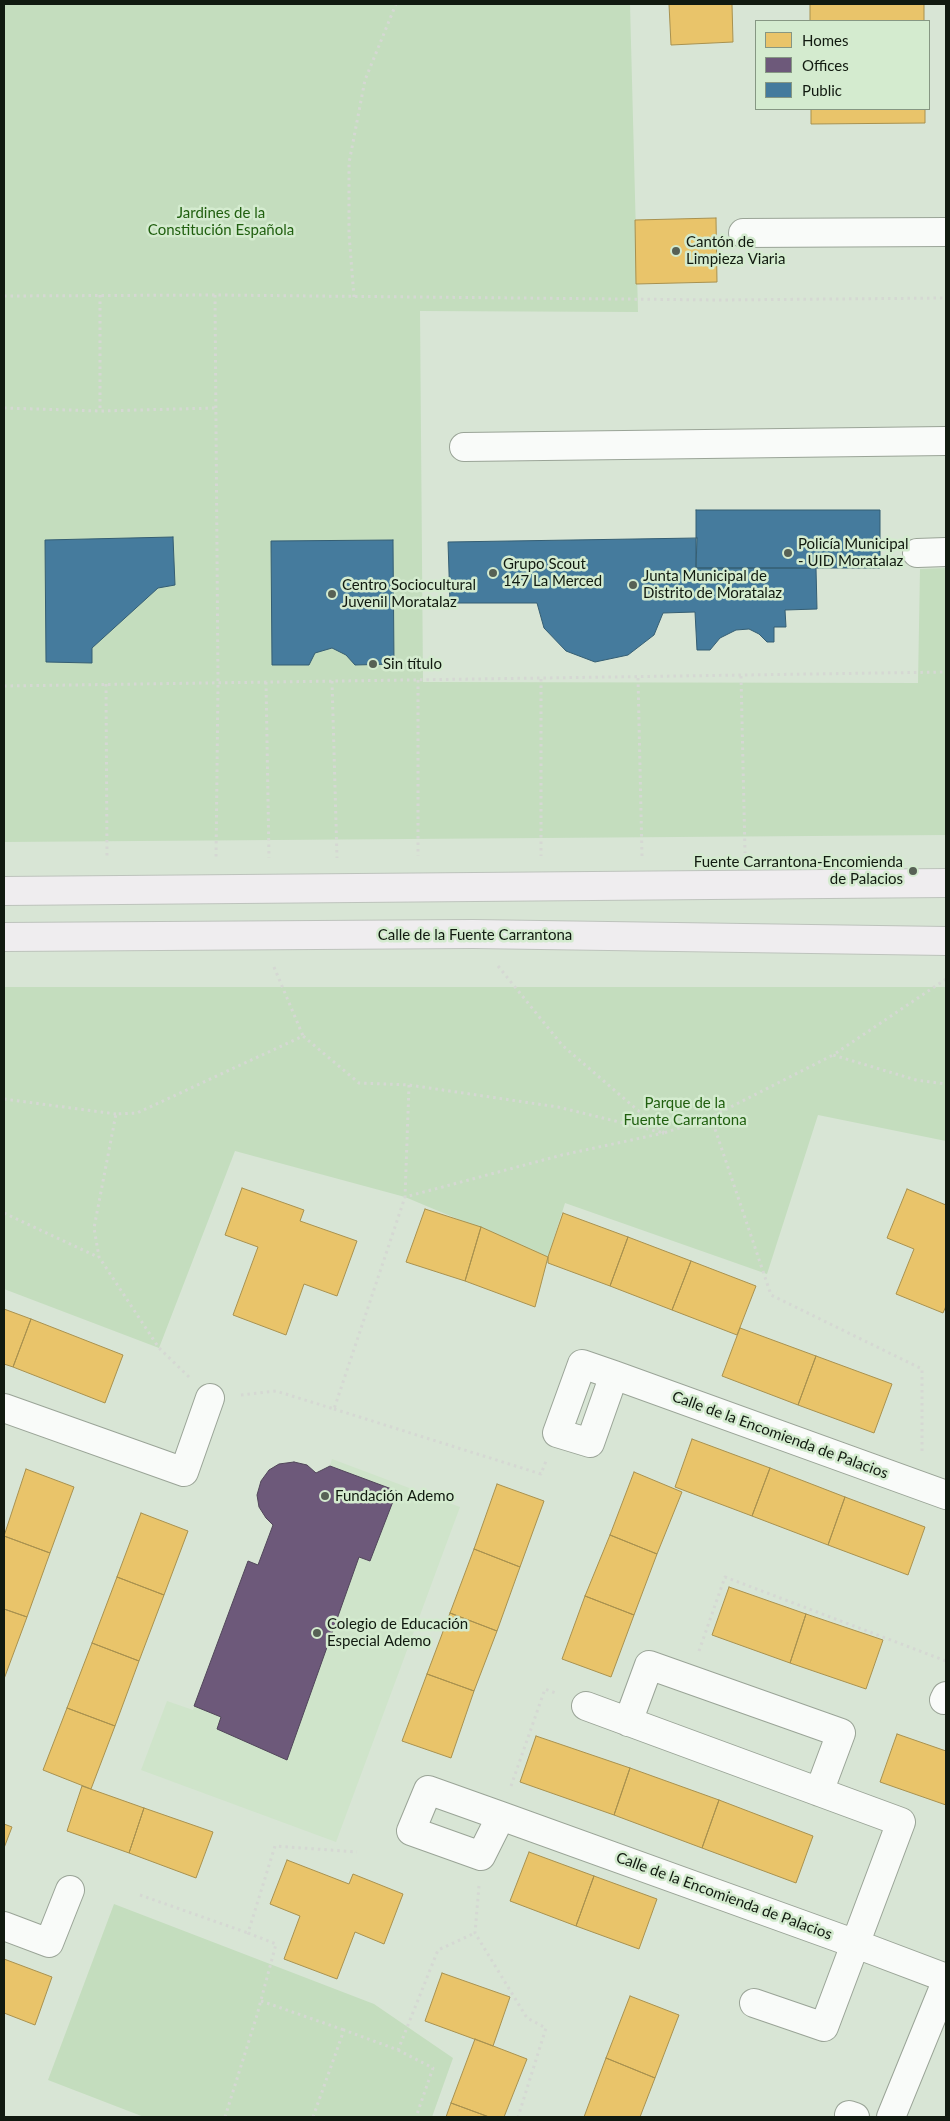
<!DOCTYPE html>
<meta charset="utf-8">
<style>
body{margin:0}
#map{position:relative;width:950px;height:2121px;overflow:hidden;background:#d8e5d5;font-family:Lato,sans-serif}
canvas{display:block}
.frame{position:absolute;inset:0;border:5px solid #111a10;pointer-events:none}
.legend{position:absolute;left:755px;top:20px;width:175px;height:90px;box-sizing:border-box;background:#d4ebcf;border:1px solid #869783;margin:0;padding:6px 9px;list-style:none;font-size:15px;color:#111a10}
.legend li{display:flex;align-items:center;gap:10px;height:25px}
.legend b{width:25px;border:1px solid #869783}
</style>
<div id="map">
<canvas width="950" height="2121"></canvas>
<div class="frame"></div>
<ul class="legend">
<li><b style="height:14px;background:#e9c46a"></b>Homes</li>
<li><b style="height:14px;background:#6d597a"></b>Offices</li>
<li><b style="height:14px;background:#457b9d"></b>Public</li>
</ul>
</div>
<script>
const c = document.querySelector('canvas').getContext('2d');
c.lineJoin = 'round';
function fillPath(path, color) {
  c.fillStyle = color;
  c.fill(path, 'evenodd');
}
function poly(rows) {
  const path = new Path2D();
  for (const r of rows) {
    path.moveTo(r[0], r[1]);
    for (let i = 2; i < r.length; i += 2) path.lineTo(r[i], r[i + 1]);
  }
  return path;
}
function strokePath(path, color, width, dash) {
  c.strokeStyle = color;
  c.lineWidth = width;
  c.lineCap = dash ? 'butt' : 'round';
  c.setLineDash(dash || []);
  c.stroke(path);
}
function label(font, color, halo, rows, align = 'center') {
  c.font = font + ' Lato,sans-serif';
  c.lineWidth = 5;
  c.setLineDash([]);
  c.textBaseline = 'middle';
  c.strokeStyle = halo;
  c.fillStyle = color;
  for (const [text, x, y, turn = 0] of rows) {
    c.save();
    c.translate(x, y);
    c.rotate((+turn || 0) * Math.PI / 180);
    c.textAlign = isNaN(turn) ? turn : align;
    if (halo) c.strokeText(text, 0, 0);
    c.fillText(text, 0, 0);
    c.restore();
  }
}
fillPath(poly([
 [332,1459,460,1507,336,1842,141,1770,167,1701,193,1710,248,1561,259,1565,273,1525,266,1518,259,1507,257,1495,261,1481,269,1470,279,1464,294,1462,307,1465,316,1473,330,1466]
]), '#cfe4ca');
fillPath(poly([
 [4,4,630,4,638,312,420,311,423,682,918,683,920,569,946,568,946,835,4,842],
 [4,987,946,987,946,1141,818,1115,767,1274,565,1203,548,1257,405,1197,235,1151,159,1348,4,1289],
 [114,1904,374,2004,453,2058,432,2117,144,2117,48,2080]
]), '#c4ddbe');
const homes = poly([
 [669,4,732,4,733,42,671,45,669,4],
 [810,4,924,4,924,21,810,21,810,4],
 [811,109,925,109,925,123,811,124,811,109],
 [716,218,717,282,636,284,635,220,716,218],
 [242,1188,304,1210,300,1221,357,1241,337,1296,304,1284,286,1335,233,1315,258,1247,225,1235,242,1188],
 [907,1189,946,1205,946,1306,943,1313,896,1294,914,1249,887,1238,907,1189],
 [425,1209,481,1227,465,1281,406,1262,425,1209],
 [563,1213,628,1237,610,1286,548,1263,548,1257,563,1213],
 [481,1227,548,1257,535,1307,465,1281,481,1227],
 [628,1237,691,1261,672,1310,610,1286,628,1237],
 [691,1261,756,1286,737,1335,672,1310,691,1261],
 [4,1309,31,1319,13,1367,4,1364,4,1309],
 [31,1319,123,1355,105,1403,13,1367,31,1319],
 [740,1328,816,1356,798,1405,722,1376,740,1328],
 [816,1356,892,1384,874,1433,798,1405,816,1356],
 [692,1439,770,1468,752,1516,675,1487,692,1439],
 [770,1468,845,1497,828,1545,752,1516,770,1468],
 [26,1469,74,1487,50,1553,4,1536,26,1469],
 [634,1472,682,1492,657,1554,610,1535,634,1472],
 [497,1484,544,1501,520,1567,474,1549,497,1484],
 [845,1497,925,1527,908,1575,828,1545,845,1497],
 [141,1513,188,1531,164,1595,117,1577,141,1513],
 [610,1535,657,1554,634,1615,585,1596,610,1535],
 [4,1536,50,1553,27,1617,4,1609,4,1536],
 [474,1549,520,1567,497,1631,450,1613,474,1549],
 [117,1577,164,1595,139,1661,92,1643,117,1577],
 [729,1587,806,1614,790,1663,712,1635,729,1587],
 [585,1596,634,1615,611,1677,562,1659,585,1596],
 [4,1609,27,1617,4,1679,4,1609],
 [450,1613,497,1631,474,1691,427,1674,450,1613],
 [806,1614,883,1640,866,1689,790,1663,806,1614],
 [92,1643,139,1661,115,1726,67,1708,92,1643],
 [427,1674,474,1691,451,1758,402,1741,427,1674],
 [67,1708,115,1726,91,1789,43,1770,67,1708],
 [897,1734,946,1751,946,1805,880,1782,897,1734],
 [536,1736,630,1768,614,1815,520,1782,536,1736],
 [630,1768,719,1800,702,1848,614,1815,630,1768],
 [82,1786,144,1808,129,1853,67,1831,82,1786],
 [719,1800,813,1836,796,1883,702,1848,719,1800],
 [144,1808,213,1832,196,1878,129,1853,144,1808],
 [4,1824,12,1827,4,1848,4,1824],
 [529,1852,594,1876,576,1926,510,1901,529,1852],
 [287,1860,349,1884,353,1874,403,1894,384,1944,355,1932,337,1979,284,1959,300,1916,270,1904,287,1860],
 [594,1876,657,1899,639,1949,576,1926,594,1876],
 [4,1959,52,1977,35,2025,4,2013,4,1959],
 [442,1973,510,1997,493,2046,425,2021,442,1973],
 [630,1996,679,2015,655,2078,606,2058,630,1996],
 [475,2039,527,2059,504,2117,489,2117,451,2103,475,2039],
 [606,2058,655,2078,640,2117,584,2117,606,2058],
 [451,2103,489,2117,446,2117,451,2103]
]);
fillPath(homes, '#e9c46a');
strokePath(homes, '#a8914f', 1);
const offices = poly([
 [294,1462,307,1465,316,1473,330,1466,397,1491,370,1561,359,1557,287,1760,217,1729,221,1717,194,1706,248,1561,258,1565,273,1525,266,1518,259,1507,257,1495,261,1481,269,1470,279,1464,294,1462]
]);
fillPath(offices, '#6d597a');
strokePath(offices, '#51465a', 1);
const public = poly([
 [696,510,880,510,880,568,696,568,696,510],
 [173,537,175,585,158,588,92,648,92,663,46,662,45,540,173,537],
 [697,538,696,568,816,568,817,609,785,610,786,627,774,627,774,642,767,642,759,634,749,629,736,630,720,638,710,650,697,650,695,612,663,613,654,635,628,655,595,662,566,651,544,628,537,603,450,603,448,542,697,538],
 [393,540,394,664,355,665,346,655,332,648,315,653,309,665,272,665,271,541,393,540]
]);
fillPath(public, '#457b9d');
strokePath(public, '#355e73', 1);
const minor = poly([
 [743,233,946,232],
 [464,447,946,441],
 [917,553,946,552],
 [614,1375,590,1443,557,1433,582,1364,614,1375,946,1495],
 [4,1408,184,1472,210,1398],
 [944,1700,946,1696],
 [586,1706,901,1822,824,2027,754,2003],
 [628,1722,649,1665,841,1733,819,1792],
 [501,1816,481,1856,411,1831,428,1790,501,1816,856,1944,946,1978],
 [4,1926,49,1943,70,1890],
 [849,2115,855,2117],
 [891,2117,946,1982]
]);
const major = poly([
 [4,891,946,883],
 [4,937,473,934,946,941]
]);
strokePath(minor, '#9aa497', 30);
strokePath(major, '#bdc3bc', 30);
strokePath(poly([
 [100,295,100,411],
 [215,295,218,683,216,859],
 [4,296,215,295,720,300,946,298],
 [354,297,349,234,349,163,365,80,396,4],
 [4,408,100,411,216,408],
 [741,676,745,853],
 [638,678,642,856],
 [541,679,541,856],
 [418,680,418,856],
 [332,681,337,858],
 [266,682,269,858],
 [106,684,107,859],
 [4,686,946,672],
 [498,966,562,1045,664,1133],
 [274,967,303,1036],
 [946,979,833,1055,916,1080,946,1084],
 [409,1085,405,1197,562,1155,664,1133],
 [4,1099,116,1114],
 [711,1117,771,1295,922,1369,922,1453],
 [4,1213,98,1257],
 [189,1377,159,1348,99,1257,94,1228,116,1114,137,1113,303,1036,359,1083,409,1085,558,1107,664,1133,711,1117,833,1055],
 [241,1395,276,1391,334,1409,405,1197],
 [334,1409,541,1474,546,1461],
 [699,1651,725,1577,946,1661],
 [511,1786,545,1689,558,1694],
 [479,1886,475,1933,527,2018,546,2028,518,2117],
 [140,1895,248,1933],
 [261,2001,344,2030],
 [398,2050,433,2068,416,2117],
 [225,2117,257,2015,276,1944,248,1933,275,1846,357,1852],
 [313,2117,344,2030,398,2050,438,1950,475,1933]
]), '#d5d8d3', 3, [2.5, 4]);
strokePath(minor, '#f9fbf9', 28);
strokePath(major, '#efedef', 28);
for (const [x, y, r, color] of [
 [676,251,5,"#576155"],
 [788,553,5,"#576155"],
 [493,573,5,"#576155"],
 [633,585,5,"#576155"],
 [332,594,5,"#576155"],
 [373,664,5,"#576155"],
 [913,871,5,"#576155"],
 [325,1496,5,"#576155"],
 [317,1633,5,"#576155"]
]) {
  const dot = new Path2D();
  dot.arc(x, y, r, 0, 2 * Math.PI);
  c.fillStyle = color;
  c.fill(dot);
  strokePath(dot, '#d4ebcf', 2);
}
label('15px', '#205f0f', '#d4ebcf', [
 ["Jardines de la",221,213],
 ["Constitución Española",221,230],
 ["Parque de la",685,1103],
 ["Fuente Carrantona",685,1120]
]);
label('15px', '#111a10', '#d4ebcf', [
 ["Cantón de",686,242],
 ["Limpieza Viaria",686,259],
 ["Policía Municipal",798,544],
 ["- UID Moratalaz",798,561],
 ["Grupo Scout",503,564],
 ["147 La Merced",503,581],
 ["Junta Municipal de",643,576],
 ["Distrito de Moratalaz",643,593],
 ["Centro Sociocultural",342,585],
 ["Juvenil Moratalaz",342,602],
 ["Sin título",383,664],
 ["Fuente Carrantona-Encomienda",903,862,"right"],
 ["de Palacios",903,879,"right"],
 ["Fundación Ademo",335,1496],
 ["Colegio de Educación",327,1624],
 ["Especial Ademo",327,1641]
], 'left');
label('15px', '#111a10', '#d4ebcf', [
 ["Calle de la Fuente Carrantona",475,935],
 ["Calle de la Encomienda de Palacios",780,1435,20],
 ["Calle de la Encomienda de Palacios",724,1896,20]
]);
</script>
